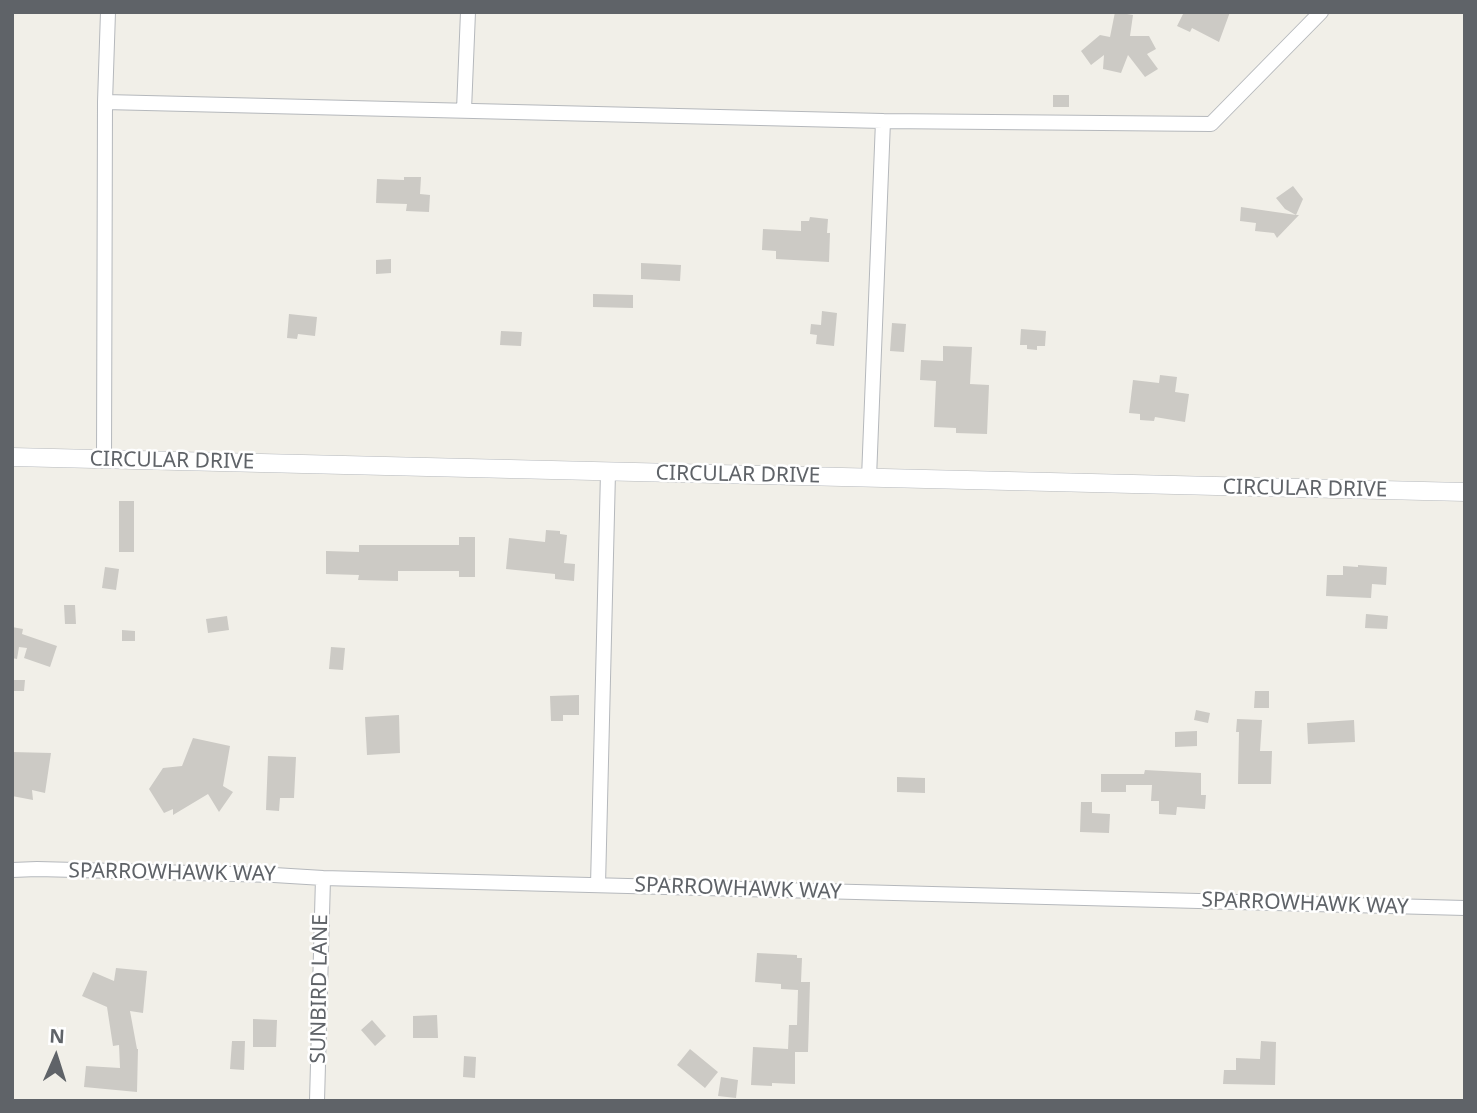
<!DOCTYPE html>
<html>
<head>
<meta charset="utf-8">
<style>
	body { margin:0 }
	#map { position:relative; width:1477px; height:1113px; overflow:hidden; background:#f1efe8; font-family:"Noto Sans",sans-serif }
	canvas { display:block }
	.frame { position:absolute; inset:0; border:14px solid #5f6368; pointer-events:none }
	.north { position:absolute; left:21px; top:1022px; width:70px; height:70px; -webkit-text-stroke:5px #fff; paint-order:stroke; rotate:3deg; font-size:19px; font-weight:700; line-height:28px; text-align:center; color:#5f6368 }
	.north::after { content:''; display:block; margin:auto; width:24px; height:32px; background:#5f6368; clip-path:polygon(50% 0,100% 100%,50% 72%,0 100%) }
</style>
</head>
<body>
<div id="map">
<canvas width="1477" height="1113"></canvas>
<div class="frame"></div>
<div class="north">N</div>
</div>
<script>
const g = document.querySelector('canvas').getContext('2d');
g.lineJoin = 'round';
function paint(path, color) { g.fillStyle = color; g.fill(path, 'evenodd'); }
function trace(path, color, width, dash) { g.strokeStyle = color; g.lineWidth = width; g.lineCap = dash ? 'butt' : 'round'; g.setLineDash(dash || []); g.stroke(path); }
function drawText(font, color, halo, rows, align = 'center') {
  g.font = font + ' "Noto Sans",sans-serif'; g.lineWidth = 5; g.setLineDash([]); g.textBaseline = 'middle'; g.strokeStyle = halo; g.fillStyle = color; for (const [text, x, y, turn = 0] of rows) {
    g.save(); g.translate(x, y); g.rotate((+turn || 0) * Math.PI / 180); g.textAlign = isNaN(turn) ? turn : align; if (halo) g.strokeText(text, 0, 0); g.fillText(text, 0, 0); g.restore();
  }
}
paint(new Path2D(`
	M1115 12 1133 15 1130 36H1149L1156 49 1147 54 1158 69 1145 77 1128 55 1121 73 1103 69 1104 55 1091 65 1081 51 1100 35 1110 37Z
	M1184 12H1230L1219 42 1192 28 1190 32 1177 26Z
	M1053 95H1069V107H1053Z
	M404 177H421L420 194 430 195 429 212 406 211 407 204 376 203 377 179 404 180Z
	M1293 186 1303 199 1296 215H1299L1277 238 1274 233 1255 231 1256 223 1240 221 1241 207 1296 215 1285 209 1276 198Z
	M810 217 828 219 827 233H830L829 262 776 259V251L762 250 763 229 801 231V221H809Z
	M391 259V273L376 274V260Z
	M641 263 681 265 680 281 641 279Z
	M593 294 633 295V308L593 307Z
	M822 311 837 313 834 346 816 344 817 335 810 334 811 324 821 325Z
	M289 314 317 317 315 336 298 334 297 339 287 338Z
	M892 323 906 324 904 352 890 351Z
	M1021 329 1046 331 1045 346H1037V350L1027 349V345H1020Z
	M501 331 522 332 521 346 500 345Z
	M943 346 972 347 970 384 989 385 987 434 956 433V428L934 427 936 381 920 380 921 360 943 361Z
	M1160 375 1177 377 1175 392 1189 394 1185 422 1155 417 1154 421 1140 420V414L1129 413 1133 380 1159 383Z
	M119 501H134V552H119Z
	M546 530 560 531V534L567 535 564 563 575 564 574 581 555 579V574L506 569 509 538 545 542Z
	M459 537H475V577H459V571H398V581L358 580 359 575 326 574V551L359 552V545H459Z
	M1358 565 1387 567 1386 585 1372 584 1371 598 1326 596 1327 575H1343V566L1358 567Z
	M105 567 119 569 116 590 102 588Z
	M64 605H75L76 624H65Z
	M1366 614 1388 616 1387 629 1365 628Z
	M227 616 229 630 208 633 206 619Z
	M12 627 23 629 22 634 57 646 50 667 24 658 27 648 19 647 17 659 12 658Z
	M122 630 135 631V641H122Z
	M331 647 345 648 343 670 329 669Z
	M12 680H25L24 691H12Z
	M1255 691H1269V708H1254Z
	M579 695V715H563V721H551L550 696Z
	M1196 710 1210 713 1208 723 1194 720Z
	M399 715 400 753 367 755 365 717Z
	M1237 719 1262 720 1260 751H1272L1271 784H1238L1239 732H1236Z
	M1354 720 1355 742 1308 744 1307 723Z
	M1197 731V746L1175 747V732Z
	M193 738 230 746 223 786 233 792 219 812 208 794 173 815V809L164 813 149 789 163 768 182 766Z
	M12 752 51 753 45 793 32 790 33 800 12 796Z
	M268 756 296 757 294 798H280L279 811 266 810Z
	M1145 770 1201 773V795H1206L1205 809 1177 807 1176 815 1159 814V801H1151L1152 785H1126V792H1101V774H1144Z
	M897 777 925 778V793L897 792Z
	M1081 802H1092V813L1110 814 1109 833 1080 832Z
	M757 953 797 955V958H802L801 982H810L808 1052H795V1084L772 1083V1086L751 1085 753 1047 788 1049 789 1025H797L798 990 781 989V984L755 982Z
	M116 968 147 971 143 1013 130 1011 137 1049H138L137 1092 84 1087 86 1066 120 1068 119 1045 113 1046 107 1007 82 996 93 972 114 981Z
	M437 1015 438 1038H413V1016Z
	M253 1019 277 1020 276 1047H253Z
	M372 1020 386 1036 375 1046 361 1030Z
	M232 1041H245L244 1070 230 1069Z
	M1261 1041 1276 1042 1275 1085 1223 1084 1224 1070H1236V1058L1260 1059Z
	M690 1049 718 1072 705 1088 677 1065Z
	M464 1056 476 1057 475 1078 463 1077Z
	M721 1077 738 1080 736 1098 718 1096Z`), '#cccac5');
const minor = new Path2D(`
	M105 102 883 121 1211 124 1321 12
	M464 110 468 12
	M104 459 105 102 108 12
	M869 478 883 121
	M12 870 37 869 274 875 323 878 1465 908
	M598 885 608 472
	M317 1101 323 878`);
const tertiary = new Path2D(`
	M12 457 1465 492`);
trace(minor, '#b5b8bc', 16);
trace(tertiary, '#b5b8bc', 19);
trace(minor, '#fff', 14);
trace(tertiary, '#fff', 18);
drawText('21px', '#5f6368', '#fff', [
	["CIRCULAR DRIVE",172,461,1],
	["CIRCULAR DRIVE",738,475,1],
	["CIRCULAR DRIVE",1305,489,1],
	["SPARROWHAWK WAY",172,873,1],
	["SPARROWHAWK WAY",738,889,2],
	["SPARROWHAWK WAY",1305,904,2],
	["SUNBIRD LANE",320,989,-89]
]);
</script>
</body>
</html>
